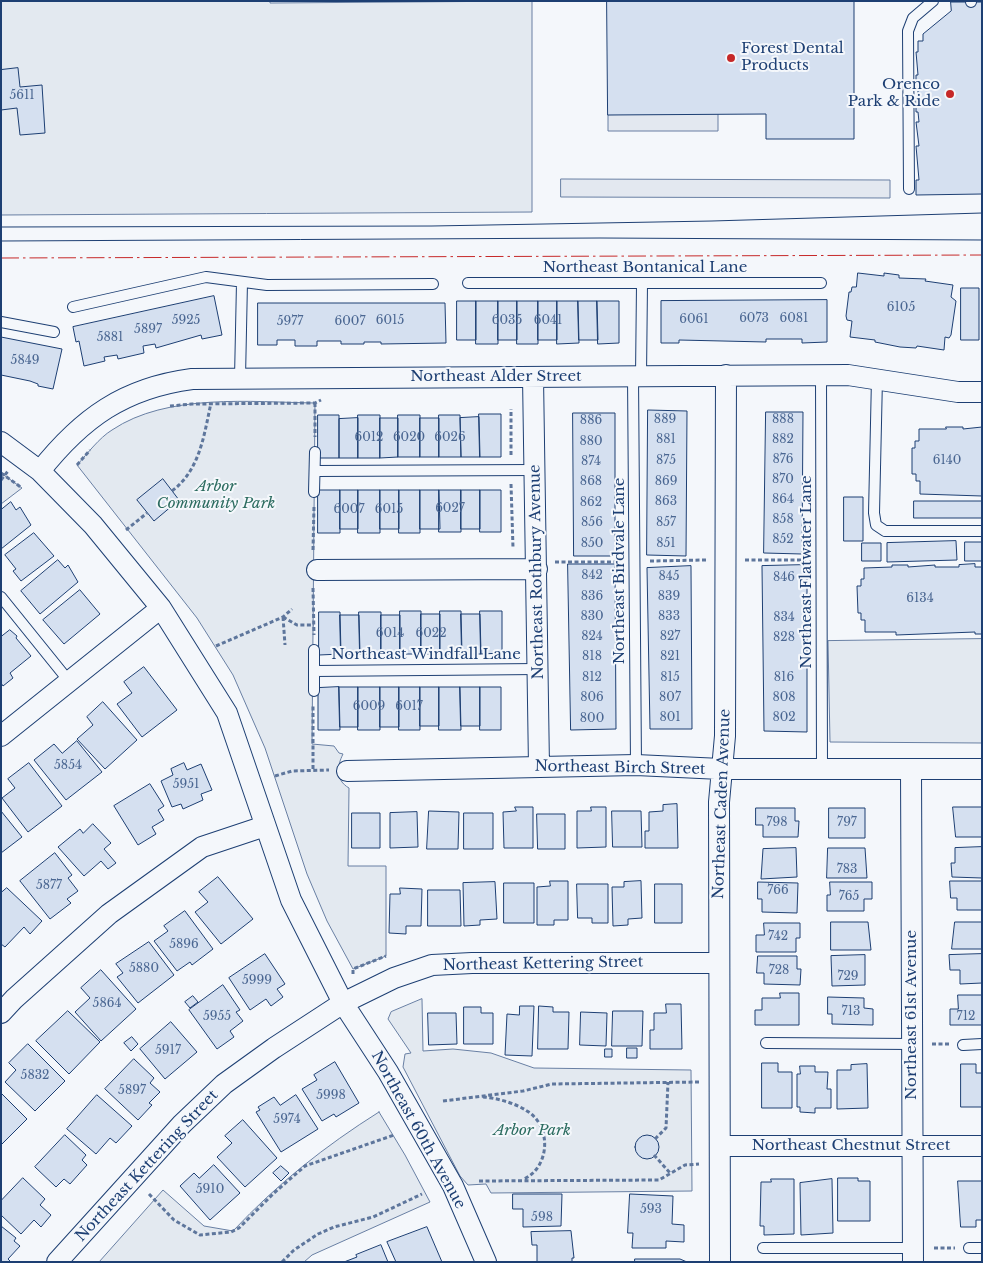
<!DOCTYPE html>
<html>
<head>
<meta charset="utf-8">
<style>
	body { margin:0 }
	#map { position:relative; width:983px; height:1263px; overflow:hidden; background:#f4f7fb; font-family:"Libre Baskerville",serif }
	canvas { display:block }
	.frame { position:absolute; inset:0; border:2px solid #1d3f73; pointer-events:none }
</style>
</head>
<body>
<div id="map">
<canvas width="983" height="1263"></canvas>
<div class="frame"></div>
</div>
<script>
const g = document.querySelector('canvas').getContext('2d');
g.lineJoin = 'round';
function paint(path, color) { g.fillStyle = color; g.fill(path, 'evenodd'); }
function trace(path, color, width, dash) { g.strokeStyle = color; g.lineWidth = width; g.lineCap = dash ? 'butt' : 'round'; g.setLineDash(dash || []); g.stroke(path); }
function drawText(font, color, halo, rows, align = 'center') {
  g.font = font + ' "Libre Baskerville",serif'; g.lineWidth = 4; g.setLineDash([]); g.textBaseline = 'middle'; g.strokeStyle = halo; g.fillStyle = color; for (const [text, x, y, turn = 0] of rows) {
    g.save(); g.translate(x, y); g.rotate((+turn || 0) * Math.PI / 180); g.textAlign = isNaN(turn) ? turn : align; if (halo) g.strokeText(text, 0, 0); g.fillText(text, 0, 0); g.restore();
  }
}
const green = new Path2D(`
	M1 1H270V3L532 1V212L1 215Z
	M315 403 312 744 334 746 339 753 343 754C337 766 335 780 349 788L348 866H386V956L353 969 327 921 307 874 265 748 233 675 197 618 77 465C88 453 99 438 112 430 167 393 251 402 315 403Z
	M1 473 22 488 1 504Z
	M982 639V743L830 742 828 641Z
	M422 999 423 1051 453 1049 491 1053 534 1068 691 1070 692 1191 491 1193 486 1184 468 1185 460 1176 403 1067 405 1054 411 1053 388 1019 391 1012Z
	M379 1112 405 1155 430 1202 312 1255 304 1262H99L163 1190 204 1226 233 1231C277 1184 325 1146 379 1112Z`);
paint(green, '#e3e9f0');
trace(green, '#687fa3', 1);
const parking = new Path2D(`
	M718 114V131H608V115Z
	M561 179 890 180V198L561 197Z`);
paint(parking, '#e3e8f0');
trace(parking, '#687fa3', 1);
const building = new Path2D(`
	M607 1H854V139H766V114L608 115Z
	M951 2H982V194L916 195V180H919L916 146H919L916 122H919L918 112H916V99H918V89H916V75H918L916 52H918V41H923V34L951 11Z
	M18 68 20 87 42 85 45 133 20 135 17 108 1 110V70Z
	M858 273 884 276V273L899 275V278L926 279 925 281 953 285 951 297 956 301 951 335 949 338 945 337 944 350 917 346 916 348 900 347 875 342V340L850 337 852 321 847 320 846 316 849 292H851L852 287H856Z
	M961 288H979V340H961Z
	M214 296 222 335 202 339 201 335 156 348 155 344 143 346 144 353 118 359 117 355 104 357 105 361 84 366 79 341 76 342 73 327Z
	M827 300V342L802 343V339H766V342L679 340V343H661V301Z
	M457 301H476V340H457Z
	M476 301H498V344H476Z
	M498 301H517V340H498Z
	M517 301H538V344H517Z
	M538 301H557V340H538Z
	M557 301H578L579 343 557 344Z
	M578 301H597L598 340H579Z
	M597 301H619V343L598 344Z
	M258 303H445L446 343 381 344V342H364V344H341V341H317V346H295V340H277V345H258Z
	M1 337 62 349 53 389 38 386V384L30 381 1 375Z
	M648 410 687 411 686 556 647 555Z
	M766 412H803L802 554 764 553Z
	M573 413H615V556H574Z
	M479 414H501V457H480Z
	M318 415H339V458H318Z
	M358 415H380V458H358Z
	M398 415H420V457H398Z
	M439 415H460L461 457H439Z
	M479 417 480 457H461L460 418Z
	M358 418V458H339V419Z
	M380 418H398V457L380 458Z
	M420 418H439V457H420Z
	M946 427H963V429L982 427V496L920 494V481H916V474H912V448H915V441H919V429H946Z
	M163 479 179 500 154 521 137 500Z
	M318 490H340V533H318Z
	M340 490H358V529H340Z
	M358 490H380V533H358Z
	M380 490H399V529H380Z
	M399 490H420V533H399Z
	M420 490H439L440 529H420Z
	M439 490H461V532H439Z
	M461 490H480V529H461Z
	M480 490H501V532H480Z
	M844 497H863V541H844Z
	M914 501H982V518H914Z
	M11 502 16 510 20 507 31 525 1 549V510Z
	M34 533 54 556 21 581 13 571 16 569 5 555Z
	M956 541 957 560 887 562V543Z
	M965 542H982V561H965Z
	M862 543H881V561H862Z
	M58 560 65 568 68 565 78 582 40 614 21 591Z
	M568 564H615L616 729 571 730Z
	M975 564V567H982V634H975V632L896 635V632H865V620H861V613H858L857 586H861V579H864V568L892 567V565H908V567L935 565V567H959V565Z
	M805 565V572H807V732L764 731 762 566Z
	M691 566 692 729H650L647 568Z
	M80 590 100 614 64 644 43 620Z
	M400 611H421V654H400Z
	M440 611H461L462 654H440Z
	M480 611H502V653L481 654Z
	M319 612H340L341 654 319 655Z
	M359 612H381V654H360Z
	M421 614H440V654H421Z
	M461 614H480L481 654H462Z
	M340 615H359L360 654H341Z
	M381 615H400V654H381Z
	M10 630 17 636 16 638 31 656 10 673 13 678 3 686 1 683V637Z
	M144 667 177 710 142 737 117 704 132 693 124 682Z
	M339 687 340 730H318V688Z
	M339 687H358V727H340Z
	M358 687H380V730H358Z
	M380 687H399V727H380Z
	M399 687H420V730H399Z
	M420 687H439V726H420Z
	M439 687H460L461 730H439Z
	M460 687H480V726H461Z
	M480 687H501V730H480Z
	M103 702 137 740 105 769 77 739 93 725 87 717Z
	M77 741 102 772 66 800 34 760 54 744 62 753Z
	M29 763 62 806 28 832 2 798 15 788 8 779Z
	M184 763 187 770 201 764 212 790 201 794 203 800 183 809 181 804 172 807 161 781 173 775 171 769Z
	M150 784 164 806 158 810 164 820 152 827 156 834 138 845 114 806Z
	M677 804 678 848H645V831H649V812L663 811V805Z
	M515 807H533V848H504L503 812 516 811Z
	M591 807H606V847L577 848V811H591Z
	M953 807H982V837H956Z
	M756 808H795V821H799L798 837H763V825H756Z
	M829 808H865V838H829Z
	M1 811 22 837 1 853Z
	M429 811 459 812 458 849H427Z
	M612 811H641L642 847H613Z
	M417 812 418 847 390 848V813Z
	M352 813H380V848H352Z
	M464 813H493V849H464Z
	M537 814H565V849H538Z
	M93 824 111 843 104 849 116 863 108 869 101 861 84 876 58 847 80 829 83 833Z
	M982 847V878L952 877 951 863H955V848Z
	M796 848 797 877 761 879 763 849Z
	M828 848H865L867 878H827Z
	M55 853 72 875 68 878 78 891 67 899 71 903 50 919 20 881Z
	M218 877 253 919 221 944 195 912 208 902 199 892Z
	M550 881H568V920H554V925H537V887L550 886Z
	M641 881 642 918 628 919V925L613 926 612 887H624V882Z
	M950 881H982V910H957V898H951Z
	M495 882 497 919 480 920V925L464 926 463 883Z
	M758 882 798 883 797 913 762 912V899H758Z
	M830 882H872V899H864V911H827V895H830Z
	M504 883H534V923H504Z
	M577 884H608V923H592V918H578Z
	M655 884H682V923H655Z
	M7 888 42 921 30 934 24 927 5 947 1 944V893Z
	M400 888 422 889 421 926H406V934L389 933 390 894H400Z
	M428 890H460L461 926H428Z
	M185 911 213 949 192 965 190 962 177 971 154 941 168 931 164 926Z
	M831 922H868L871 950H831Z
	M955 922H982V949H952Z
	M764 923H800V938H796V952H756V935H764Z
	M149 942 174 975 138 1003 117 977 123 973 116 964Z
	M265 954 285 984 277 989 283 997 271 1006 266 999 250 1010 229 978Z
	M982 954V983L960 984V970H950L949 955Z
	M865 955V985L832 986 831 956Z
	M758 956H797V969H801L800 985 764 984V973H757Z
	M101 970 136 1009 101 1041 75 1012 90 998 81 988Z
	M223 985 240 1010 236 1012 243 1021 230 1031 234 1037 217 1049 189 1010Z
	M780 993H799V1025H755V1010H762V998H780Z
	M958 995H982V1025H950V1009H958Z
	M193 996 198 1002 190 1008 185 1002Z
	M828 997 864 998V1008L873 1009V1025L832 1024V1014H828Z
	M666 1004H681L682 1049H650V1030H654V1013H666Z
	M520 1006H534L532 1056 505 1055 507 1014 519 1015Z
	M539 1006 553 1007V1012H569L568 1049H538Z
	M464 1007H481V1013H493V1044H464Z
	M68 1011 100 1042 69 1074 36 1041Z
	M613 1011H643L642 1046H612Z
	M581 1012 607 1013 606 1046 580 1045Z
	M428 1013H456L457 1044 429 1045Z
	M171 1022 197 1052 165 1079 140 1049Z
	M132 1037 138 1044 131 1051 124 1043Z
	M28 1044 65 1081 35 1111 5 1082 16 1070 9 1063Z
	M627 1048H637V1058H627Z
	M605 1049H612V1057H605Z
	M134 1059 154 1078 150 1083 160 1092 149 1103 152 1105 138 1120 105 1089Z
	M335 1062 359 1103 336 1117 334 1114 322 1121 302 1089 317 1080 314 1075Z
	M762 1063H778V1072H792V1108H762Z
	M867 1064 868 1108 837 1109V1070H851V1065Z
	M961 1064H976V1073H982V1107H961Z
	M800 1066H815V1072H828L827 1089H831V1108H815V1113L800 1112V1107H797V1074H800Z
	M1 1093 27 1119 1 1145Z
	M97 1095 132 1126 116 1143 110 1138 96 1154 67 1129Z
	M296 1095 318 1129 281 1152 256 1112 260 1110 258 1107 274 1097 280 1105Z
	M243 1120 277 1158 245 1187 217 1157 232 1143 225 1136Z
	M65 1135 86 1155 82 1160 87 1165 70 1184 64 1179 56 1187 35 1167Z
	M635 1147a12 12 0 1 1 24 0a12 12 0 1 1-24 0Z
	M214 1165 240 1193 210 1220 180 1186 194 1173 199 1178Z
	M281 1166 289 1173 281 1181 273 1173Z
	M23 1178 45 1199 40 1205 51 1215 41 1227 34 1220 21 1234 1 1215V1201Z
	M838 1178H858V1181H870V1221H838Z
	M771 1179H794V1234L764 1235V1226H760L761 1182H771Z
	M832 1179 833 1233 801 1235 800 1183Z
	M958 1181H982V1220H976V1227H961Z
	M513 1194H562L561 1226 523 1227V1209H513Z
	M630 1194 673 1196 672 1224 684 1225V1242L666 1241V1248H632L633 1233H628Z
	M1 1226 16 1238 14 1241 20 1246 8 1259 11 1262H1Z
	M427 1227 442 1262H396L387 1242Z
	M571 1231 574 1258H572V1262H537V1245H532L531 1232Z
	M381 1245 388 1262H344L357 1257 356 1255Z
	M635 1259H680L687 1262H635Z`);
paint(building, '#d5e0f0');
trace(building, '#1d3f73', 1);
const service = new Path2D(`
	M971 1V2
	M909 189 908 31 913 18 933 1
	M468 283H821
	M73 307 206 277 267 285 433 284
	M1 322 54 332
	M821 375 822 769
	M633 376 636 765
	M641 376 642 284
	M240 378 242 282
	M877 378 874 513 876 525 885 531H982
	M315 471 536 470
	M314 492 315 452
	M1 597 68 680
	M314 650V691
	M314 671 538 669
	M766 1043 912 1044
	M963 1045 982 1044
	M763 1248H913
	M969 1248H982`);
const minor = new Path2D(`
	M533 377 539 767
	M1 442 40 471 93 525 161 608 227 713 291 900 343 1003 388 1072 453 1186 486 1262
	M40 471C82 418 124 388 192 379L848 375 958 392H982
	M317 570 537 569
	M1 736 161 608
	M911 769 913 1262
	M347 771 636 765 721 769H982
	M1 1013 14 999 109 914 202 847 265 826
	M720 1146H982
	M57 1262 182 1124 224 1084 274 1048 343 1003 394 978 432 965 472 963H719
	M720 1262 719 802 725 736 726 375`);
trace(service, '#1d3f73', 12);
trace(minor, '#1d3f73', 22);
trace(new Path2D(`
	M315 403V437
	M170 406 192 404 315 403 321 400
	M511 455V409
	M77 465 90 450
	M1 473 22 488
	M1 480 8 471
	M511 484 513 548
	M172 491C200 470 204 435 211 403
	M126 530 147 513
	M313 550 314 506
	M745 560H806
	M650 561 706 560
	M555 562H618
	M313 588 314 635
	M283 617 297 625H314
	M283 617 285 645
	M216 646 283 617 292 609
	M313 769V705
	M275 776 292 771 329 770
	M353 974V969L386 956
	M932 1044H949
	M483 1097C497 1098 515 1103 527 1111 552 1126 550 1167 524 1179
	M443 1101 523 1091 552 1084 699 1082
	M655 1139 666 1128 668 1082
	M654 1155 670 1173
	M479 1181 659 1180 685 1165 699 1164
	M149 1194 174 1220 200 1235 231 1232 239 1228 274 1193 305 1166 394 1135
	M934 1248H955
	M282 1262 294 1250 318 1234 334 1227 373 1217 422 1194`), '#5e769c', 3, [4, 2.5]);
trace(service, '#f4f7fb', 10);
trace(minor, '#f4f7fb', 20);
trace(new Path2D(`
	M1 227 432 226 712 221 982 213
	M1 241 600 238 982 240`), '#1d3f73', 1);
trace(new Path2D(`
	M1 258 982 255`), '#c62828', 1, [18, 4, 2.5, 4]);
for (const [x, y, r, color] of [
	[731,58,5,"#c62828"],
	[950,94,5,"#c62828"]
]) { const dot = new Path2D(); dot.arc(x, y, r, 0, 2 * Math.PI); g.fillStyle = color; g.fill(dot); trace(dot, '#f4f7fb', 2); }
drawText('12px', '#4b6792', null, [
	["5611",22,96],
	["6105",901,308],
	["6073",754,319],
	["6081",794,319],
	["6061",694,320],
	["5925",186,321],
	["6015",390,321],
	["6035",507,321],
	["6041",548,321],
	["5977",290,322],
	["6007",350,322],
	["5897",148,330],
	["5881",110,338],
	["5849",25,361],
	["889",665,420],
	["888",783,420],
	["886",591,421],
	["6012",369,438],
	["6020",409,438],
	["6026",450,438],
	["881",666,440],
	["882",783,440],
	["880",591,442],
	["876",783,460],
	["875",666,461],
	["6140",947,461],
	["874",591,462],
	["870",783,480],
	["868",591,482],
	["869",666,482],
	["864",783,500],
	["863",666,502],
	["862",591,503],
	["6027",450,509],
	["6007",349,510],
	["6015",389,510],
	["858",783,520],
	["856",592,523],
	["857",666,523],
	["852",783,540],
	["850",592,544],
	["851",666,544],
	["842",592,576],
	["845",669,577],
	["846",784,578],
	["836",592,597],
	["839",669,597],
	["6134",920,599],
	["830",592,617],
	["833",669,617],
	["834",784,618],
	["6014",390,634],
	["6022",431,634],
	["824",592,637],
	["827",670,637],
	["828",784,638],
	["818",592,657],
	["821",670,657],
	["812",592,678],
	["815",670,678],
	["816",784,678],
	["806",592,698],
	["807",670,698],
	["808",784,698],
	["6009",369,707],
	["6017",409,707],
	["801",670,718],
	["802",784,718],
	["800",592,719],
	["5854",68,766],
	["5951",186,785],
	["798",777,823],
	["797",847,823],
	["783",847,870],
	["5877",49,886],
	["766",778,891],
	["765",849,897],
	["742",778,937],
	["5896",184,945],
	["5880",144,969],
	["728",779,971],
	["729",848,977],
	["5999",257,981],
	["5864",107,1004],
	["713",851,1012],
	["5955",217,1017],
	["712",966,1017],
	["5917",168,1051],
	["5832",35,1076],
	["5897",132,1091],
	["5998",331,1096],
	["5974",287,1120],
	["5910",210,1190],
	["593",651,1210],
	["598",542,1218]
]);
drawText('15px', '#1d3f73', '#f4f7fb', [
	["Forest Dental",741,49],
	["Products",741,66],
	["Orenco",940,85,"right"],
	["Park & Ride",940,102,"right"]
], 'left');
drawText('15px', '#1d3f73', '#f4f7fb', [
	["Northeast Bontanical Lane",645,268],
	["Northeast Alder Street",496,377],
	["Northeast Birdvale Lane",620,571,-90],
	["Northeast Rothbury Avenue",537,572,-91],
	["Northeast Flatwater Lane",807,572,-90],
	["Northeast Windfall Lane",426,655],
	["Northeast Birch Street",620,768,1],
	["Northeast Caden Avenue",722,804,-88],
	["Northeast Kettering Street",543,964,-1],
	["Northeast 61st Avenue",912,1015,-90],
	["Northeast 60th Avenue",418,1130,61],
	["Northeast Chestnut Street",851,1146],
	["Northeast Kettering Street",147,1166,-47]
]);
drawText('italic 15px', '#2c6c60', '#f4f7fb', [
	["Arbor",216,487],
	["Community Park",216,504],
	["Arbor Park",532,1131]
]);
</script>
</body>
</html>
